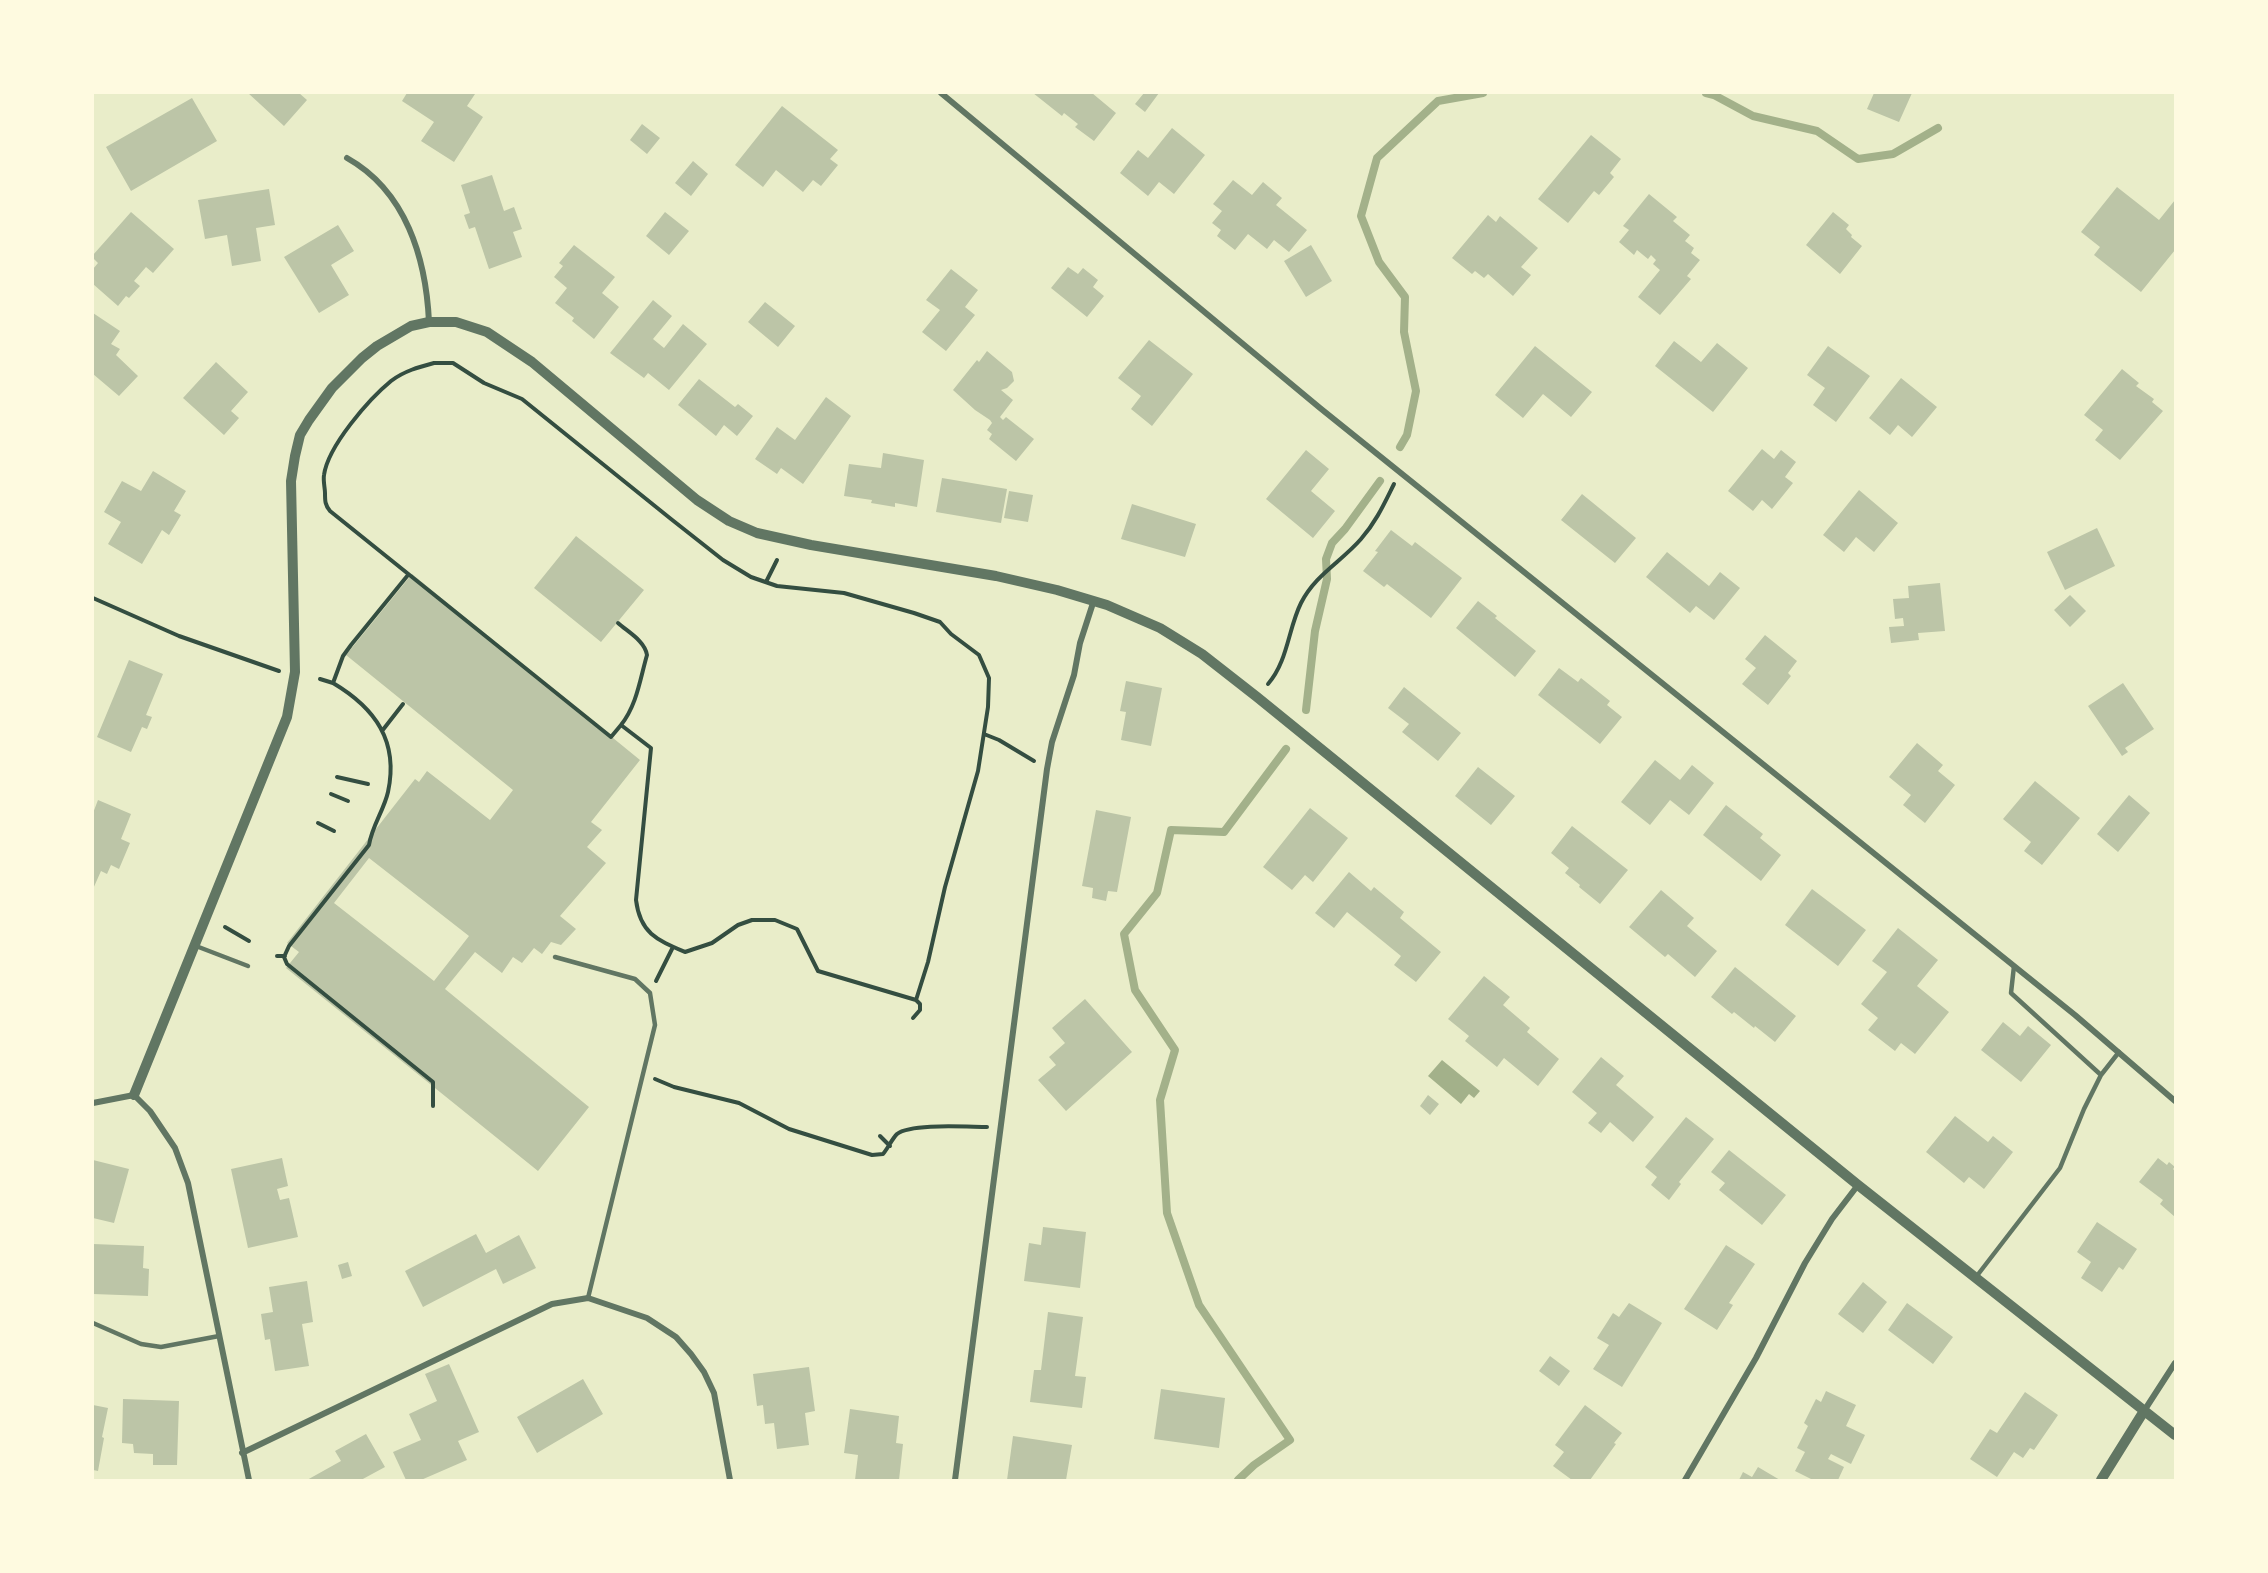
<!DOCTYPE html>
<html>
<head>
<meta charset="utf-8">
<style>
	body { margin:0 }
	#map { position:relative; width:2268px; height:1573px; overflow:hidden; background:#e9edc9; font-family:"Asap Condensed",sans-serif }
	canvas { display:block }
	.frame { position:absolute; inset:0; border:94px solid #fefae0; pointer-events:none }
</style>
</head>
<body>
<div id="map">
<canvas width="2268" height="1573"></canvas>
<div class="frame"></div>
</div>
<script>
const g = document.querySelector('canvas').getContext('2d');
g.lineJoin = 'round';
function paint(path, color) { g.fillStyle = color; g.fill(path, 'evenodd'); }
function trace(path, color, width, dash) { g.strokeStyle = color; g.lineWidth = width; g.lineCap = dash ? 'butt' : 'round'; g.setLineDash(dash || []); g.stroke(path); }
paint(new Path2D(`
	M1442 1060 1480 1091 1474 1098 1469 1094 1461 1104 1428 1076Z`), '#a3b18a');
trace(new Path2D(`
	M1706 93 1714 95 1753 116 1817 131 1858 159 1893 154 1938 128
	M1400 447 1407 435 1416 391 1404 332 1405 297 1379 262 1361 216 1377 158 1438 101 1483 93
	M1306 710 1315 631 1327 579 1326 559 1332 543 1345 529 1380 481
	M1238 1480 1254 1465 1290 1440 1199 1305 1167 1213 1160 1100 1175 1050 1135 990 1124 934 1157 893 1171 830 1224 832 1286 749`), '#a3b18a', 8);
paint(new Path2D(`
	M248 93H299L307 100 284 126Z
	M407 93 475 94 467 106 483 117 454 162 421 141 434 122 402 101Z
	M1033 93H1092L1116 113 1094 141 1075 127 1078 124 1064 113 1062 116Z
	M1144 93H1159L1145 112 1135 104Z
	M1874 93H1912L1899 122 1867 109Z
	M192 98 217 141 131 191 106 147Z
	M782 106 838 150 830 159 838 165 821 186 813 180 803 192 776 170 763 187 735 165Z
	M642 124 660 138 647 154 630 140Z
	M1172 128 1205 155 1174 194 1159 182 1148 196 1120 173 1138 150 1148 158Z
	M1591 135 1621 159 1610 173 1614 177 1599 195 1594 191 1568 223 1538 199Z
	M693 161 708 174 691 196 675 183Z
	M492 175 504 211 514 207 522 229 513 232 522 257 489 269 475 227 469 229 464 215 470 213 461 185Z
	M1233 180 1252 195 1263 182 1282 198 1276 205 1307 230 1289 252 1274 240 1267 249 1248 234 1235 250 1217 236 1221 230 1212 223 1222 211 1213 204Z
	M2117 187 2159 220 2175 200V250L2141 292 2094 255 2100 247 2081 232Z
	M269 189 275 225 256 228 261 261 232 266 227 235 205 239 198 200Z
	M1649 194 1677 217 1673 221 1690 235 1685 241 1694 248 1691 253 1700 260 1687 276 1691 279 1660 315 1638 297 1660 270 1653 264 1656 260 1651 255 1648 259 1637 250 1634 255 1619 242 1629 230 1623 226Z
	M131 212 174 249 153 273 146 267 134 281 140 286 129 298 126 296 118 306 93 284V269L98 263 93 258V255Z
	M665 212 689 231 669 255 646 236Z
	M1833 212 1849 225 1846 229 1852 235 1851 237 1862 246 1840 274 1806 245Z
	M1488 215 1496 222 1500 216 1538 248 1521 267 1531 275 1513 296 1488 274 1484 278 1475 271 1472 274 1452 258Z
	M338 225 354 251 331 265 349 295 319 313 284 257Z
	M574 245 615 277 602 293 619 307 594 339 572 321 574 318 555 303 567 288 554 277 563 266 559 263Z
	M1311 245 1332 281 1306 297 1284 261Z
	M1068 267 1078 274 1083 268 1098 280 1093 287 1104 296 1087 317 1051 288Z
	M951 269 978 290 965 307 975 315 946 351 922 332 940 310 926 300Z
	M653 300 672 316 653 339 664 348 683 324 707 344 669 390 648 373 644 378 610 353Z
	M765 302 795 326 778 347 748 322Z
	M93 313 120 331 111 344 120 349 116 355 138 376 119 396 93 374Z
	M1149 340 1193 374 1152 426 1131 409 1141 396 1118 378Z
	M1674 341 1701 362 1717 343 1748 368 1713 412 1655 366Z
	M1535 346 1592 392 1571 417 1543 394 1523 418 1495 395Z
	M1828 346 1870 376 1836 422 1813 405 1825 388 1807 375Z
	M987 351 1012 372 1014 381 1007 388 1001 390 1013 400 1000 417 1003 420 1006 417 1034 439 1016 461 989 439 992 434 987 430 992 423 990 420 975 410 953 390 977 360 979 362Z
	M216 362 248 392 231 411 239 418 224 435 183 398Z
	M2122 369 2139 383 2136 386 2154 399 2152 402 2163 411 2120 460 2095 440 2103 430 2084 415Z
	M1901 378 1937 407 1912 437 1898 425 1890 435 1869 418Z
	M699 379 735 407 738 404 753 416 737 436 724 425 716 436 678 405Z
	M826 397 851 416 803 484 781 468 777 474 755 459 777 427 795 440Z
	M1762 449 1774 459 1781 450 1796 462 1785 477 1793 483 1772 509 1762 500 1753 511 1728 491Z
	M1306 450 1329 469 1311 491 1335 511 1313 538 1266 499Z
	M883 453 924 460 917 507 895 503V507L871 503 872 500 844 496 849 464 881 468Z
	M153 471 186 491 174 511 181 515 169 535 162 530 142 564 108 544 121 522 104 512 122 481 141 491Z
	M942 478 1007 489 1001 523 936 512Z
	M1859 490 1898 523 1874 552 1856 537 1844 552 1823 535Z
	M1009 491 1033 495 1028 522 1004 518Z
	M1582 494 1636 538 1615 563 1561 520Z
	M1132 504 1196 524 1185 557 1121 539Z
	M2097 528 2115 566 2065 590 2047 552Z
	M1391 530 1412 546 1415 542 1462 578 1431 618 1387 584 1384 587 1363 571 1378 552 1375 551Z
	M576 536 644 590 601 642 534 588Z
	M1667 552 1709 586 1720 572 1740 588 1714 620 1696 606 1690 613 1646 577Z
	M412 574 640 760 591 822 602 830 587 847 606 863 560 916 576 929 561 945 551 942 542 954 534 948 522 963 513 957 502 973 475 952 445 989 589 1107 538 1171 286 968 299 952 287 943 415 779 419 782 427 771 490 820 513 790 346 655ZM369 858 469 936 434 981 334 903Z
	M1940 583 1945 631 1918 633 1919 640 1891 643 1889 627 1904 626 1903 618 1895 619 1893 599 1909 598 1908 586Z
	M2070 595 2086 611 2070 627 2054 610Z
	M1478 601 1497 616 1495 618 1536 651 1515 677 1456 628Z
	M1765 635 1797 661 1788 673 1791 676 1768 705 1742 684 1756 668 1745 659Z
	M129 660 163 674 146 715 152 717 147 729 142 727 131 752 97 737Z
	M1559 668 1578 682 1581 678 1610 701 1607 705 1622 717 1600 744 1538 695Z
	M1126 681 1162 688 1151 746 1121 740 1126 712 1120 711Z
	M2123 683 2154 729 2125 748 2128 752 2122 756 2088 706Z
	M1404 687 1461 733 1438 761 1402 732 1409 724 1388 708Z
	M1917 743 1943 765 1938 771 1955 785 1925 823 1903 805 1911 795 1889 777Z
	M1655 760 1680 780 1692 765 1714 783 1689 815 1670 800 1650 825 1621 802Z
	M1478 767 1515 796 1491 825 1455 796Z
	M2035 781 2080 818 2042 865 2024 851 2031 842 2003 819Z
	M2129 795 2150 813 2118 852 2097 834Z
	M98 800 131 814 121 839 130 843 119 869 111 865 107 874 101 871 93 889V813Z
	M1726 805 1763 834 1760 838 1781 855 1761 881 1703 835Z
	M1310 808 1348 838 1313 882 1305 875 1292 890 1263 867Z
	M1096 810 1131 817 1117 892 1108 891 1106 901 1092 898 1093 888 1082 886Z
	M1572 826 1628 870 1600 904 1579 887 1580 885 1565 873 1569 868 1551 853Z
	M1349 872 1371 891 1374 887 1404 912 1400 918 1441 952 1416 982 1394 965 1401 956 1347 912 1334 928 1315 913Z
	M1812 889 1866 930 1838 966 1785 925Z
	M1661 890 1694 918 1687 926 1717 951 1695 977 1668 954 1665 957 1629 927Z
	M1898 928 1938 960 1917 986 1949 1012 1915 1054 1901 1043 1895 1051 1868 1030 1878 1018 1861 1004 1887 972 1872 961Z
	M1735 967 1796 1016 1775 1042 1755 1026 1754 1028 1734 1012 1732 1014 1711 997Z
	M1484 976 1510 997 1503 1005 1530 1028 1527 1032 1559 1059 1538 1086 1504 1058 1497 1067 1465 1041 1469 1036 1448 1019Z
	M1085 999 1132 1052 1066 1111 1038 1080 1056 1065 1049 1057 1065 1043 1052 1028Z
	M2003 1022 2020 1036 2028 1026 2051 1045 2021 1082 1981 1050Z
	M1601 1057 1624 1076 1616 1085 1654 1117 1633 1142 1610 1122 1601 1133 1588 1123 1597 1113 1572 1092Z
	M1428 1095 1439 1104 1430 1115 1420 1106Z
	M1955 1116 1988 1142 1993 1136 2013 1152 1984 1189 1969 1177 1964 1183 1926 1152Z
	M1686 1117 1714 1139 1679 1182 1681 1184 1669 1200 1651 1185 1657 1177 1645 1167Z
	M1729 1150 1786 1195 1762 1225 1719 1190 1725 1183 1711 1172Z
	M282 1158 288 1186 277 1189 280 1200 289 1198 298 1237 248 1248 231 1169Z
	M2158 1158 2167 1165 2169 1162 2175 1167 2173 1169 2175 1171V1217L2160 1204 2163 1200 2139 1182Z
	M93 1160 129 1169 114 1223 93 1218Z
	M2097 1222 2137 1249 2123 1270 2119 1267 2102 1292 2081 1278 2091 1262 2077 1252Z
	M1043 1227 1086 1232 1080 1288 1024 1281 1029 1243 1041 1245Z
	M476 1234 486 1253 519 1235 536 1268 503 1284 496 1269 423 1307 405 1271Z
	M93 1244 144 1246 143 1268 149 1269 148 1296 93 1294Z
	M1726 1245 1755 1264 1729 1303 1733 1305 1717 1330 1684 1309Z
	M348 1262 352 1276 342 1279 338 1265Z
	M307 1281 313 1322 302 1324 309 1366 275 1371 270 1339 265 1340 261 1314 273 1312 269 1287Z
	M1863 1282 1887 1302 1863 1333 1838 1314Z
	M1629 1303 1662 1323 1622 1387 1593 1369 1609 1345 1597 1338 1613 1313 1619 1317Z
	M1907 1303 1953 1337 1933 1364 1888 1330Z
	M1048 1312 1083 1317 1075 1376 1086 1377 1082 1408 1030 1402 1034 1370H1041Z
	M1550 1356 1570 1371 1559 1386 1539 1371Z
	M449 1364 479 1432 458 1441 467 1460 421 1480H406L393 1452 421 1440 409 1414 437 1401 425 1374Z
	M809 1367 815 1411 805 1413 809 1445 777 1449 774 1423 765 1424 763 1405 757 1406 753 1374Z
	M583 1379 603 1414 537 1453 517 1417Z
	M1161 1389 1225 1398 1219 1448 1154 1439Z
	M1826 1391 1856 1405 1846 1426 1865 1435 1851 1464 1831 1454 1828 1459 1844 1467 1838 1480H1813L1795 1471 1805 1452 1797 1448 1808 1426 1804 1423 1816 1399 1821 1402Z
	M2025 1392 2058 1415 2034 1450 2030 1448 2023 1458 2014 1452 1997 1477 1970 1459 1990 1429 1997 1433Z
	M123 1399 179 1401 177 1465H153V1454L134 1453 133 1444 122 1443Z
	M93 1405 108 1408 102 1437 104 1438 98 1471 93 1470Z
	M1585 1405 1622 1433 1614 1443 1616 1444 1590 1480H1572L1553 1466 1564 1452 1555 1445Z
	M850 1409 899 1416 896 1443 903 1444 899 1480H855L858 1455 844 1453Z
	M366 1434 385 1467 361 1480H307L341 1461 335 1451Z
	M1013 1436 1072 1445 1066 1480H1007Z
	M1758 1467 1780 1480H1739L1743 1472 1752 1477Z`), '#bcc5a7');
trace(new Path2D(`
	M434 363H453L484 383 522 399 671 519 723 560 751 577 777 586 844 593 914 613 940 622 951 634 979 655 989 678 988 707 978 771 945 887 928 962 916 1000 818 971 797 929 775 920H752L738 925 712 943 685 952C657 940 640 933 636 900L651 748 621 725 611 737 330 511C325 505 325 501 325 493 325 488 323 481 324 475 328 446 369 399 391 381 404 371 419 367 434 363Z
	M766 582 777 560
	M93 598 179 636 279 671
	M618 623C628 632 645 641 647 655 640 679 637 705 621 725
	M320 679 333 683 343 656 351 645 408 575
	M333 683C375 708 399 741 388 792 384 810 372 826 369 845L289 946 284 957 287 964 433 1082V1106
	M1268 684C1288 661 1288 629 1301 603 1315 575 1341 562 1361 539 1376 522 1384 504 1394 484
	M382 731 403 704
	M984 734 999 740 1034 761
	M337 777 368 784
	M331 794 348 801
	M318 823 334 831
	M225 927 249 941
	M277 956H285
	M656 981 673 947
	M913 1018 920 1010V1004L916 1000
	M655 1079 674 1087 739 1103 789 1129 872 1155 883 1154C888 1148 892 1139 897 1134 911 1123 968 1127 987 1127
	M880 1136 890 1146`), '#344e41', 4);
trace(new Path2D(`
	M196 946 248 966
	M555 957 635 979 650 993 655 1025 588 1298
	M2014 966 2011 993 2101 1075
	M1976 1277 2060 1168 2084 1109 2101 1075 2119 1052
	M93 1323 141 1344 161 1347 219 1336`), '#617663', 4.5);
trace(new Path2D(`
	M941 93 1320 408 2075 1015 2175 1101
	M347 158C406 191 426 258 429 322
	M93 1103 134 1095 150 1111 175 1148 188 1183 249 1480
	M2144 1411 2175 1363
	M242 1453 552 1304 588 1298 647 1318 676 1337 691 1354 704 1372 714 1393 730 1480
	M955 1480 1047 769 1052 742 1074 675 1080 643 1094 600
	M1685 1480 1756 1358 1805 1263 1832 1219 1858 1185`), '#617663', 6);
trace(new Path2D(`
	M134 1095 287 717 295 672 291 481 295 456 300 435 309 420 332 388 362 358 377 346 411 326 429 322H456L487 332 532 362 697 500 729 521 757 533 811 545 996 576 1057 590 1107 605 1160 628 1202 654 1257 697 1858 1185 2175 1435
	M2101 1480 2144 1411`), '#617663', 10);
</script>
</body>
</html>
